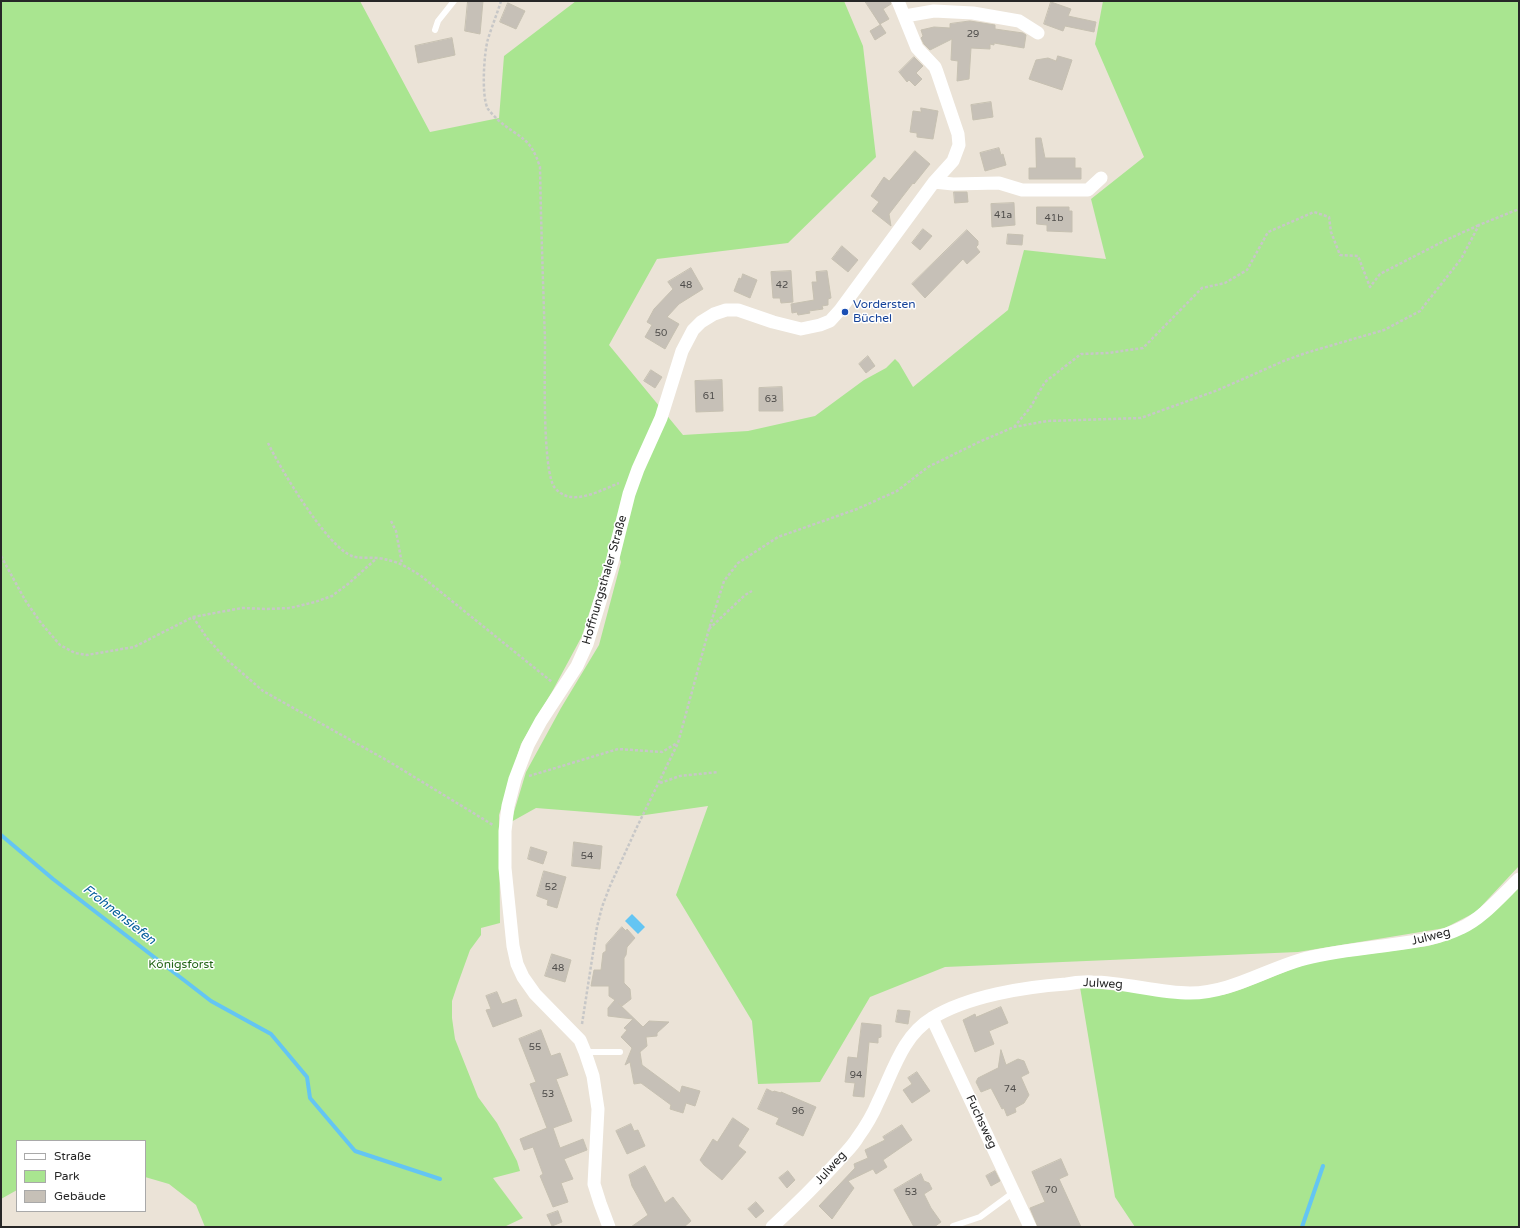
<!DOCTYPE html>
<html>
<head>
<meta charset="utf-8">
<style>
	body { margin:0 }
	#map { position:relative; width:1520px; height:1228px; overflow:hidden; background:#ebe3d7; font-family:"Varela Round",sans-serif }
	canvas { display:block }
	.frame { position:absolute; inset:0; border:2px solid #272727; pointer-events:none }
	.legend { position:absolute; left:16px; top:1140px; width:130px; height:72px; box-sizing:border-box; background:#fff; border:1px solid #a9a9a9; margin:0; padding:5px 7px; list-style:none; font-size:12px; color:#272727 }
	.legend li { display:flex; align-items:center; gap:8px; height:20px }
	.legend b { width:20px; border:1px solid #a9a9a9 }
</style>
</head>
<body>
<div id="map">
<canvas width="1520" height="1228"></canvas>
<div class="frame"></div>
<ul class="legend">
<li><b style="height:5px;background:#fff"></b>Straße</li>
<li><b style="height:11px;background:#a9e590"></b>Park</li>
<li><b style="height:11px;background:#c6c0b7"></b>Gebäude</li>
</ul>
</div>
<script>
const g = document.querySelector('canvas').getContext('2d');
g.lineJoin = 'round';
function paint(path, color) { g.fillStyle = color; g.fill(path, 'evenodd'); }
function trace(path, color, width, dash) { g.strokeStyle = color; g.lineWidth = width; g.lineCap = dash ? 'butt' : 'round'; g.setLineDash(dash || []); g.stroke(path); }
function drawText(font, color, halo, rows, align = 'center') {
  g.font = font + ' "Varela Round",sans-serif'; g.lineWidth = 3; g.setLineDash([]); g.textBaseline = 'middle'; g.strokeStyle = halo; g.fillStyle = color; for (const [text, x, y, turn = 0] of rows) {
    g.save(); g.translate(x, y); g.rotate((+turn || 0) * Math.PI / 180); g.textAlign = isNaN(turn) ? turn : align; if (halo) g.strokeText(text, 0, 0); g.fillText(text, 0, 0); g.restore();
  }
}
paint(new Path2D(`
	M1 1H360L430 132 499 118 504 56 576 1H844L863 46 876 157 788 243 657 259 609 345 683 435 748 431 815 416 864 380 886 368 895 359 899 363 913 387 1008 310 1024 250 1106 259 1091 199 1144 157 1095 44 1103 1H1519V866L1476 912 1445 928 1298 952 945 967 870 997 820 1082 758 1084 752 1021 676 895 708 806 638 816 536 808 511 822 526 772 561 708 599 645 621 562 613 538 582 636 553 690 521 744 499 815 500 923 481 928V935L470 950 457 986 452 1001V1018L455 1039 478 1097 497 1123 517 1161 520 1171 493 1178 523 1218 504 1227H205L196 1205 169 1184 145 1177V1141H17V1190L1 1199Z
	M1519 886V1227H1135L1115 1197 1080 987 1120 991 1223 995 1242 989 1297 967 1322 960 1428 946 1442 942Z`), '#a9e590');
paint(new Path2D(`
	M632 914 645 927 638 934 625 921Z`), '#64c5f3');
trace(new Path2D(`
	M1 835 53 879 211 1001 271 1034 307 1077 310 1098 355 1151 440 1179
	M1302 1227 1323 1166`), '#64c5f3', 4);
const building = new Path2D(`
	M468 1H483L480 34 465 31Z
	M865 1H890L891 4 883 9 889 19 880 24 886 33 875 40 870 31 880 25Z
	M1051 2 1071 9 1068 16 1096 22 1094 32 1065 26 1063 31 1044 24Z
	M508 3 525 11 516 29 500 22Z
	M970 21 995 25V29L1023 33 1026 35 1024 48 994 43V45L990 44V49L971 48 969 79 957 81 958 61 951 60 952 39 930 50 924 44 921 38 923 36 921 30 934 27 950 28V24Z
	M452 38 455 55 418 63 415 46Z
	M1058 56 1072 60 1062 90 1029 79 1036 60 1048 58 1056 61Z
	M914 57 923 66 916 73 922 79 915 86 909 80 907 82 899 72Z
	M991 102 993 117 973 120 971 105Z
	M921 108 938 111 933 139 917 137V133L910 132 913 111 921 112Z
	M1036 138H1041L1045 158H1075V168H1081V179H1029V168H1036Z
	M999 148 1001 155 1003 154 1006 165 985 171 980 153Z
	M915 151 930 164 914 184 913 183 889 214 891 226 872 211 879 202 871 196 884 177 889 181Z
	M954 192H967L968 202 955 203Z
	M1014 203 1015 225 992 227 991 204Z
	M1037 207H1069V211H1072V232L1047 231V225L1037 224Z
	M923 229 932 236 920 250 912 243Z
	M967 230 978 241V245L976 247 980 252 967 264 963 259 925 298 912 284Z
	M1008 234 1023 235 1022 245 1007 244Z
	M842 246 858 260 848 272 832 259Z
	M691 268 703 289 679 304 667 317 679 324 665 349 645 337 652 325 647 322 654 309 673 289 668 282Z
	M791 271 793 302 781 303 780 298H773L771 272Z
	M827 271 831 298 828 299V305L822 306 823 309 809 311 810 313 798 315 797 312 792 313 791 304 814 300 812 282H817L816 272Z
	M743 274 757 280 750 298 734 291 739 278 741 279Z
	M868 356 875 366 866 373 859 364Z
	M651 370 662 377 655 388 644 381Z
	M722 380 723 411 696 412 695 381Z
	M782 387 783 411H759V388Z
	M574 842 602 846 600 869 572 866Z
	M531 847 547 852 543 864 528 859Z
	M544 871 566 877 557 908 547 905 548 900 537 896Z
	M622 927 626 931 627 929 635 938 627 947 626 955 624 958V983L630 989 631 999 622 1006 618 1003 643 1027 649 1021 669 1022 657 1033V1036L646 1037 647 1046 640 1052 642 1065 680 1093 682 1086 700 1091 695 1106 686 1103 683 1113 670 1109 671 1105 641 1083 634 1084 630 1062 625 1065 632 1048 621 1037 627 1030 624 1028 633 1019 608 1016V1008L615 1000 609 996V986H591L594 970H601L603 953 606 951V945Z
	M552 954 571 960 565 982 545 976Z
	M497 992 502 1004 516 999 522 1016 493 1027 486 1010 491 1009 486 996Z
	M1001 1007 1008 1023 989 1031 994 1044 975 1052 963 1020 975 1014 976 1017Z
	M898 1010 910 1011 908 1024 896 1022Z
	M862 1023 881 1025V1037L878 1038V1043L869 1042 864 1097 853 1096 855 1083 845 1082 848 1057 857 1058Z
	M541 1030 551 1056 560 1053 568 1075 556 1079 572 1121 553 1128 560 1148 583 1139 587 1150 564 1159 573 1179 561 1183 568 1202 553 1207 540 1176 543 1174 533 1147 524 1150 520 1139 547 1128 530 1084 536 1082 519 1039Z
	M1001 1050 1006 1065 1018 1059 1024 1061 1029 1073 1021 1077 1029 1095 1024 1103 1015 1108 1016 1112 1007 1116 1004 1108 1002 1109 991 1088 981 1092 976 1082 978 1078 998 1068Z
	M917 1072 930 1091 912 1103 903 1090 912 1084 908 1078Z
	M767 1089 773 1092 774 1091 781 1093V1092L816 1107 803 1136 776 1124 779 1118 758 1109Z
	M733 1118 749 1129 738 1146 746 1152 722 1180 704 1165 700 1160 713 1139 717 1142Z
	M631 1124 634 1131 638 1130 645 1146 627 1154 616 1131Z
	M902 1125 912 1140 883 1160 887 1167 876 1174 873 1169 848 1181 854 1188 832 1219 819 1206 855 1168 854 1164 868 1158 865 1150 885 1140 883 1137Z
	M1061 1159 1068 1175 1059 1179 1081 1227H1038L1030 1208 1045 1202 1032 1172Z
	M645 1166 665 1203 673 1197 691 1221 684 1227H631L648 1215 632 1186 629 1175Z
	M788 1171 795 1180 787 1188 779 1178Z
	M995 1171 1000 1181 991 1186 986 1176Z
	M921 1174 924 1181 929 1183 932 1189 924 1194 931 1208 941 1222 934 1227H914L894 1190Z
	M756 1202 764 1211 756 1218 748 1209Z
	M558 1211 562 1222 552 1226 547 1215Z`);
paint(building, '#c6c0b7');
trace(building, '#c6c0b1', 1);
trace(new Path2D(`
	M501 1C497 14 492 26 488 39 484 52 481 97 488 109 491 113 495 117 498 120 520 139 530 136 540 167 541 225 543 282 545 340 545 366 542 473 555 488 571 508 601 490 619 483
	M1014 427 1030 408 1045 382 1081 354 1108 353 1143 348 1202 288 1225 283 1247 270 1268 232 1314 212 1329 217 1331 232 1340 255 1358 256 1370 287 1380 274 1444 241 1479 225
	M268 443C280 468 327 547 352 556 359 559 369 557 377 558 395 560 406 566 421 576L552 682
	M391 521 396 531 402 564
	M1 556 25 600 41 623 60 645 75 653 87 655 134 647 193 617 242 608 267 609 290 608 315 602 332 596 348 584 377 558
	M193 617 207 638 226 659 263 691 388 761 493 825
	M709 629 745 595 752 591
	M529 776 618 749 662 752 677 743
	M660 783 680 776 718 772
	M582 1024 597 927 602 907 610 886 636 829 678 743 709 629 724 581 738 563 778 537 857 509 897 491 928 467 979 442 1014 427 1047 421 1141 418 1218 390 1286 360 1309 352 1384 330 1420 311 1461 259 1479 225 1519 209`), '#c7c7c7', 2.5, [3, 2]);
trace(new Path2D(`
	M435 30 438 21 454 1
	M586 1052H620
	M953 1226 980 1217 1014 1192`), '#fff', 6);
trace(new Path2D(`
	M905 16 934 11 973 13 1019 21 1038 33
	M934 182 953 184 999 183 1022 190H1088L1101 178
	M932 1018 1030 1227
	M609 1227 600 1203 594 1184 598 1109 593 1076 585 1052 580 1040 535 994 523 977 517 964 513 946 505 868V831L508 806 515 779 528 745 541 721 577 666 587 644 612 562 629 494 638 469 661 418 682 351 693 330 701 322 714 314 726 310H738L773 322 801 329 820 325 830 321 840 310 934 182 953 161 959 145 958 134 937 72 935 67 917 48 898 1
	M772 1227C795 1206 817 1184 838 1161 845 1153 853 1146 858 1137 866 1126 873 1114 878 1102 893 1072 902 1036 932 1018 968 996 1024 987 1066 984 1074 983 1083 981 1092 982 1125 982 1157 993 1190 993 1229 993 1263 971 1300 960 1331 951 1365 949 1397 944 1419 941 1441 938 1461 928 1482 919 1502 895 1519 879`), '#fff', 13);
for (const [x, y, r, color] of [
	[845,312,4,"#1a4fb4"]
]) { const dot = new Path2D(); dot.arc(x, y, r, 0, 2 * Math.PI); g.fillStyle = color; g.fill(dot); trace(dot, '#fff', 1.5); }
drawText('10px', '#4f4d4b', null, [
	["29",973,34],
	["41a",1003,215],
	["41b",1054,218],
	["48",686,285],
	["42",782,285],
	["50",661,333],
	["61",709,396],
	["63",771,399],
	["54",587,856],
	["52",551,887],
	["48",558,968],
	["55",535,1047],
	["94",856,1075],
	["74",1010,1089],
	["53",548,1094],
	["96",798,1111],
	["70",1051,1190],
	["53",911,1192]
]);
drawText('12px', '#164399', '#fff', [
	["Vordersten",853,305],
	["Büchel",853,319]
], 'left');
drawText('12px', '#272727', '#fff', [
	["Hoffnungsthaler Straße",605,580,-74],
	["Julweg",1431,937,-14],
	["Julweg",1103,984,3],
	["Fuchsweg",981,1122,65],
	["Julweg",831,1168,-48]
]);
drawText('12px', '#226516', '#fff', [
	["Königsforst",181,965]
]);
drawText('italic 13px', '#07609b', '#fff', [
	["Frohnensiefen",119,915,38]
]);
</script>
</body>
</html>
